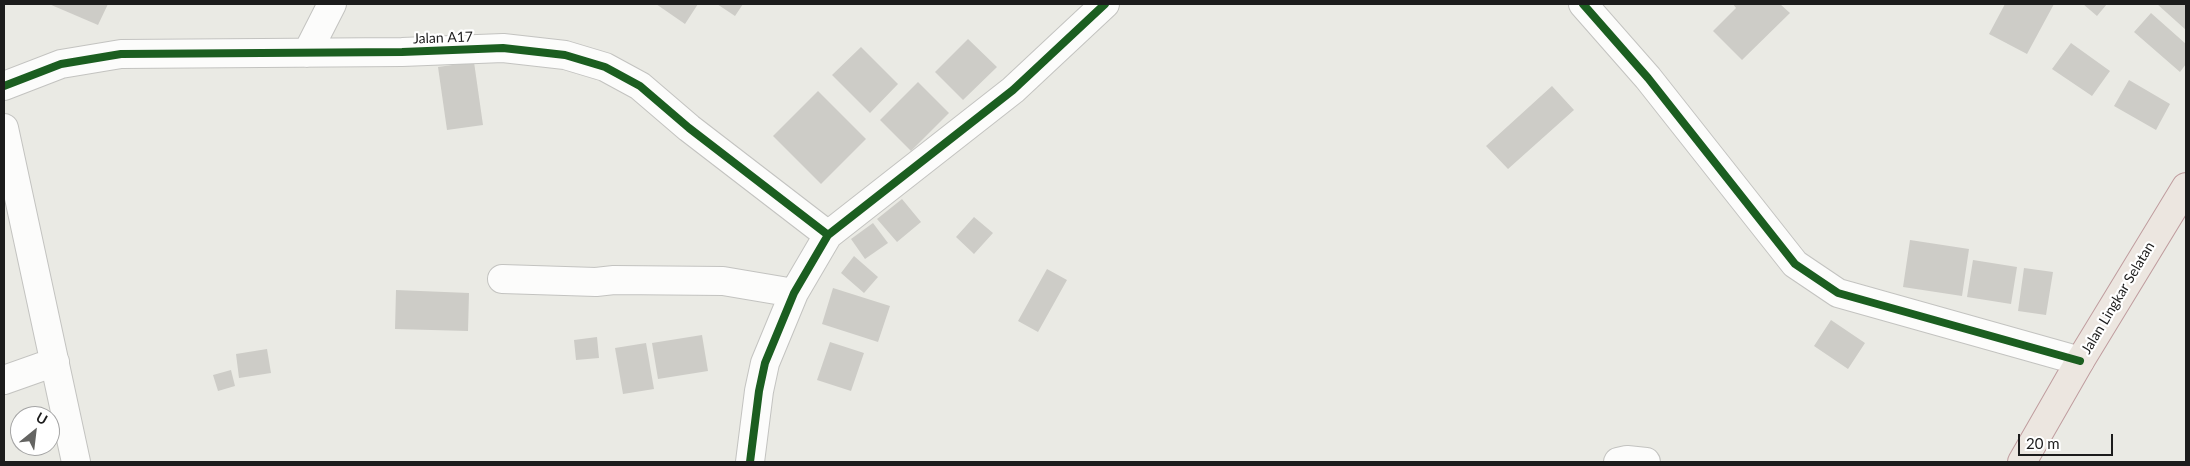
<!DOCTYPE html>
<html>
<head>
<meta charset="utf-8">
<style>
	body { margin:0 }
	#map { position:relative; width:2190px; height:466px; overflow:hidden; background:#eaeae4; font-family:Lato,sans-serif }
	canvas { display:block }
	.frame { position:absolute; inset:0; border:5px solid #1c1c1c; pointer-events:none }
	.north { position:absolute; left:10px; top:406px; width:50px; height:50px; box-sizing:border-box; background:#fff; border:1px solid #a4a4a4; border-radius:50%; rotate:29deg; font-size:14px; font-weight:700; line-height:20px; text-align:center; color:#1c1c1c }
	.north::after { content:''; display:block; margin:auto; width:18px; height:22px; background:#646462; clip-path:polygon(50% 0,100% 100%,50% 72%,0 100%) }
	.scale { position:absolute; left:2018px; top:434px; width:95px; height:22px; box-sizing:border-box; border:2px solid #1c1c1c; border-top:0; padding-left:6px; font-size:15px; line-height:18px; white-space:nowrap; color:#1c1c1c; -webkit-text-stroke:4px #fff; paint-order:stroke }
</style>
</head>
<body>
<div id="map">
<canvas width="2190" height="466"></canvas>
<div class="frame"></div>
<div class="north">U</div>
<div class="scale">20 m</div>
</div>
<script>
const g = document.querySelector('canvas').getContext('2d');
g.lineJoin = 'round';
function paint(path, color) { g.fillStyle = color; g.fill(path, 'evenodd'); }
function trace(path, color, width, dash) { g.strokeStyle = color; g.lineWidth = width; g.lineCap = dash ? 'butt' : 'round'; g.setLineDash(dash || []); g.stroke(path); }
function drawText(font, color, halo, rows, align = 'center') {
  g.font = font + ' Lato,sans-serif'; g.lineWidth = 4.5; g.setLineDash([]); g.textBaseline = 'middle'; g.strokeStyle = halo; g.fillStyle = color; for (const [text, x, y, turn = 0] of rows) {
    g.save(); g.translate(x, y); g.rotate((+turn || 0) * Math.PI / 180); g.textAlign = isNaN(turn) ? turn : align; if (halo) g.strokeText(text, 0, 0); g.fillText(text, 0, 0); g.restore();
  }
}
paint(new Path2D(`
	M49 4H108L98 25Z
	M656 4H698L685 24Z
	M717 4H743L735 16Z
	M1733 4H1780L1790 13 1742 60 1713 31 1736 8Z
	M2005 4H2054L2027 54 1989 34Z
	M2083 4H2107L2097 16Z
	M2157 4H2186V30Z
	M2151 13 2186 44V64L2180 72 2134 32Z
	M968 39 997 67 963 100 935 72Z
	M2071 43 2110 71 2092 96 2052 69Z
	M861 47 898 84 870 113 832 75Z
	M474 62 483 125 447 130 438 67Z
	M2129 80 2170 104 2156 130 2114 106Z
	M918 82 949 113 911 151 880 120Z
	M1552 86 1574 110 1508 169 1486 146Z
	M818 91 866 139 821 184 773 136Z
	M902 199 921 222 897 242 877 219Z
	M974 217 993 233 974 254 956 237Z
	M873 223 888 243 865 259 851 239Z
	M1910 240 1969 249 1962 296 1903 287Z
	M854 256 878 277 864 293 841 273Z
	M1973 260 2017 267 2011 304 1967 297Z
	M2024 268 2053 272 2046 315 2018 311Z
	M1047 269 1067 280 1038 332 1018 321Z
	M833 288 890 306 878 342 822 324Z
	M396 290 469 293 468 331 395 329Z
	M1831 320 1865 343 1848 369 1814 346Z
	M702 335 708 371 658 379 652 343Z
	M597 337 599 358 576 360 574 340Z
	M830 342 864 353 851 391 817 380Z
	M646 343 654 389 623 394 615 348Z
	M267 349 271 373 239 378 236 354Z
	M231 370 235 386 218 391 213 375Z`), '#cdccc7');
const minor = new Path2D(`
	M1583 4 1648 78 1795 264 1838 293 2080 361
	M307 53 332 4
	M4 86 61 64 121 54 402 52 503 48 565 55 605 67 640 86 689 128 828 235
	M4 128 76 462
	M502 279 596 282 614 280 723 281 794 293
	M4 380 55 362
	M750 462 759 391 765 363 794 293 828 235 1013 90 1105 4
	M1618 462 1627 460 1646 462`);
const trunk = new Path2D(`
	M2022 462 2080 361 2186 187`);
trace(minor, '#c3c3c0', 30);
trace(trunk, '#bf9c9e', 30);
trace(minor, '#fcfcfb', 28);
trace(trunk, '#ece6e0', 28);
trace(new Path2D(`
	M1583 4 1648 78 1795 264 1838 293 2080 361
	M4 86 61 64 121 54 402 52 503 48 565 55 605 67 640 86 689 128 828 235
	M750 462 759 391 765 363 794 293 828 235 1013 90 1105 4`), '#1b5e20', 8);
drawText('14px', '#1c1c1c', '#fff', [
	["Jalan A17",443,38,-2],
	["Jalan Lingkar Selatan",2118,298,-59]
]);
</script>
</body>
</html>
